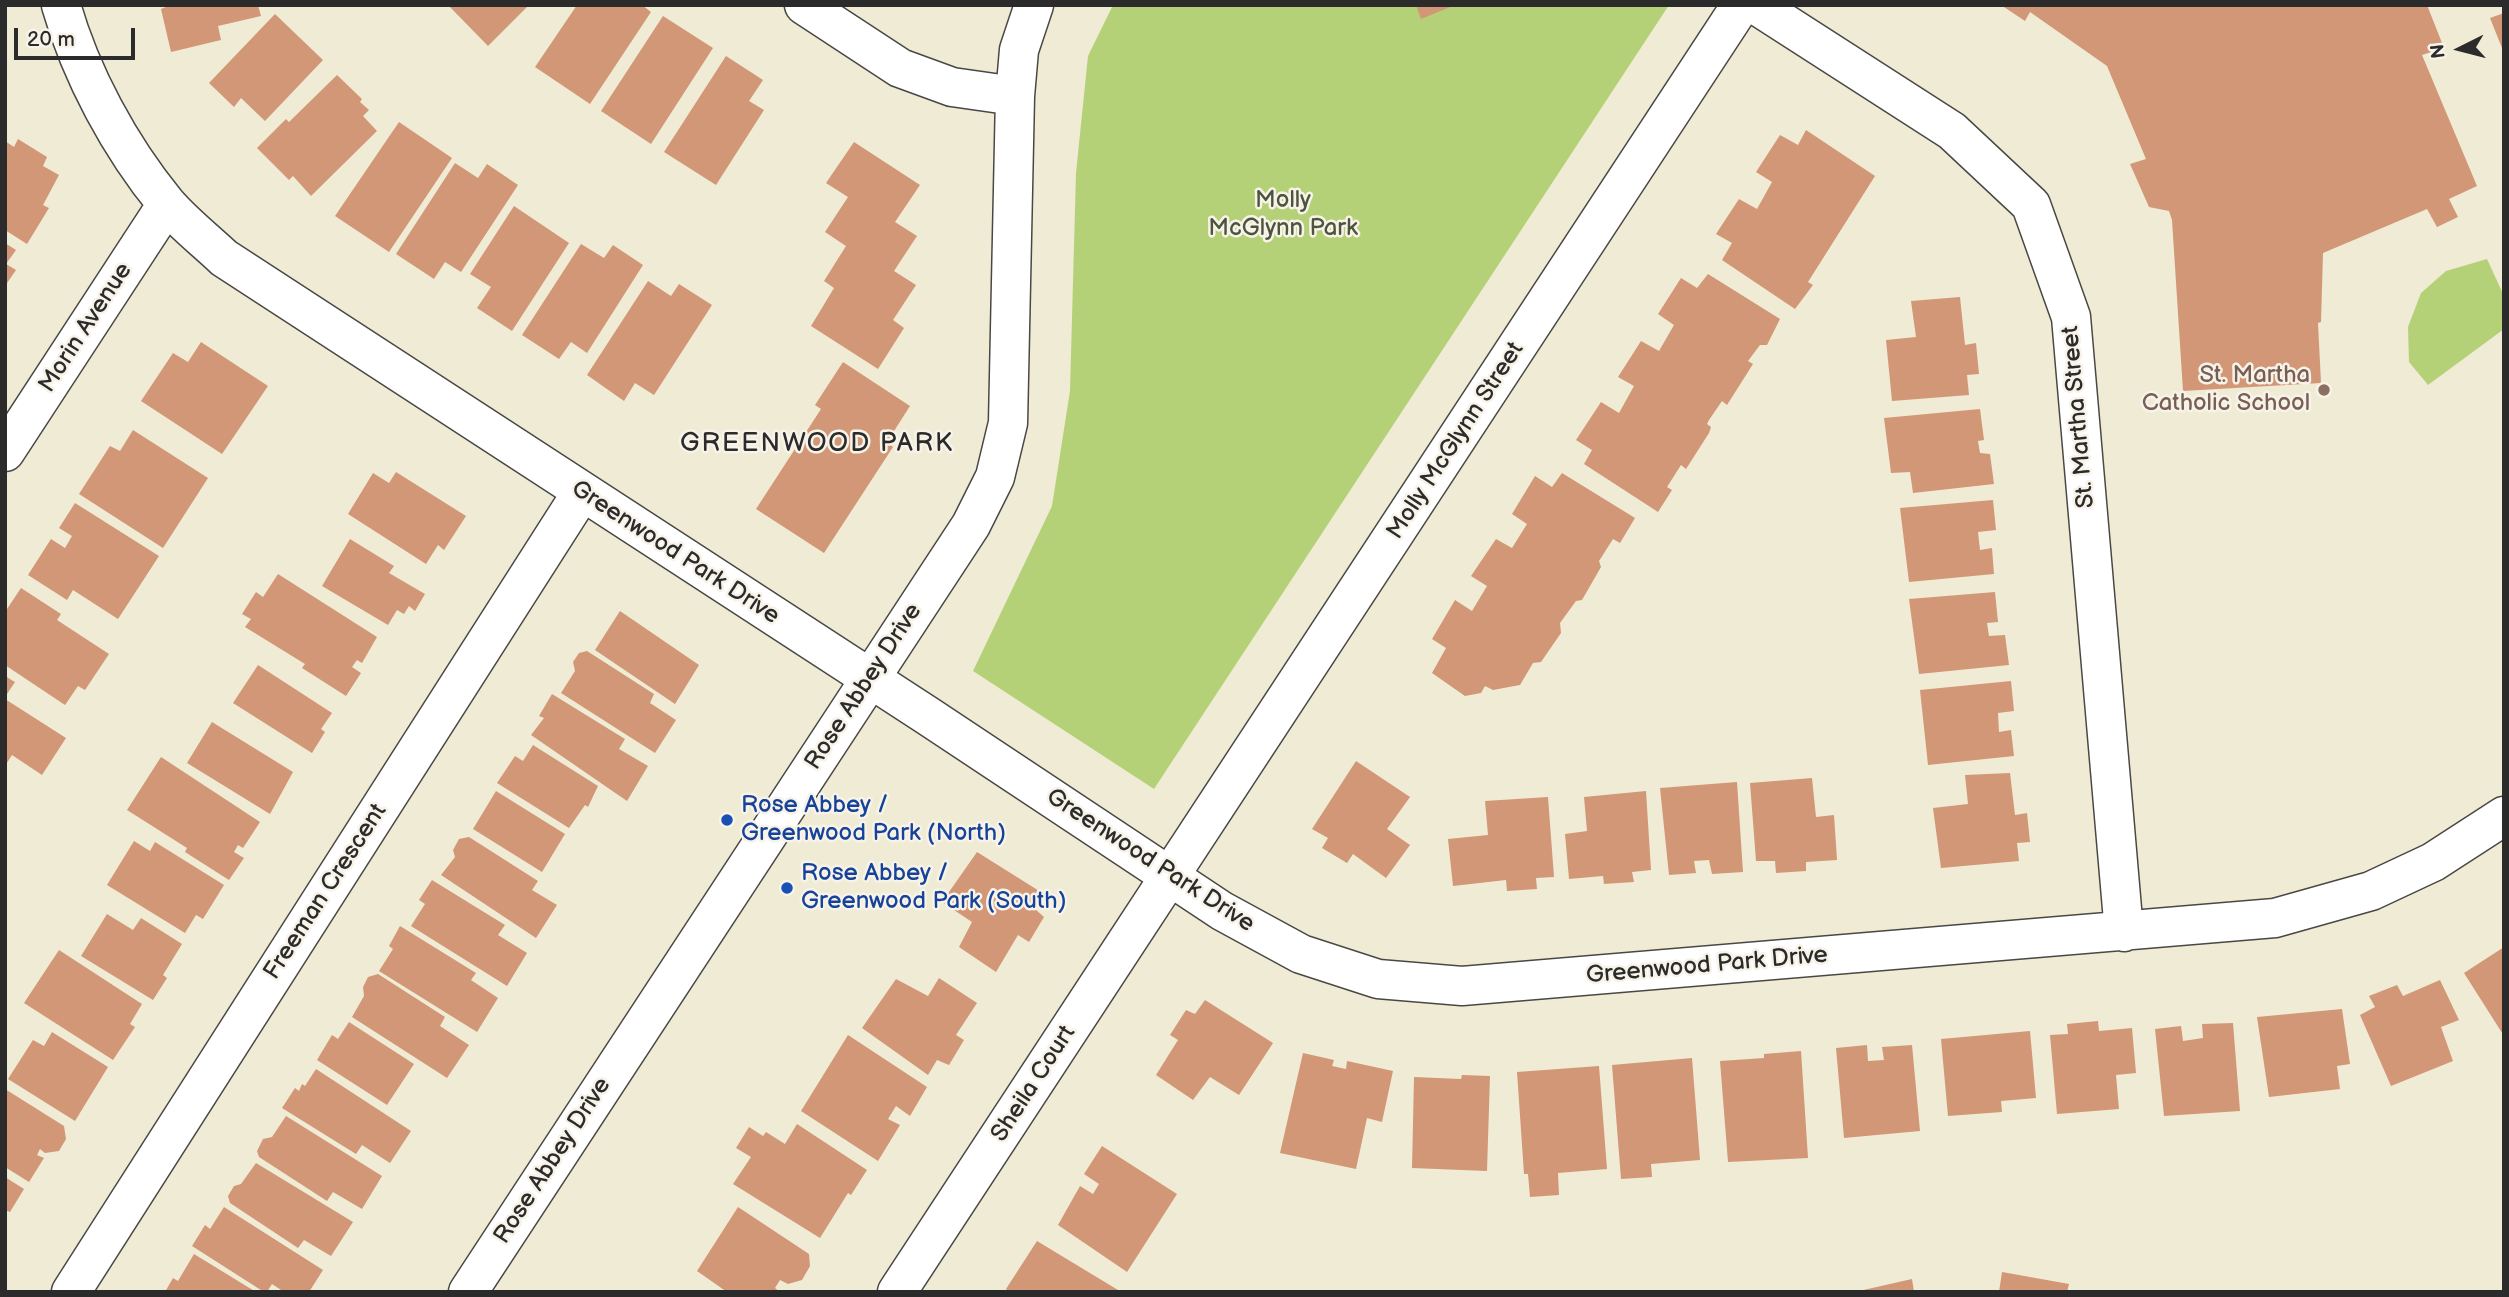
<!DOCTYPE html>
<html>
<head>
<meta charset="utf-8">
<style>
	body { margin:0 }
	#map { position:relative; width:2509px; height:1297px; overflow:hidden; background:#f0ebd5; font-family:"Balsamiq Sans",sans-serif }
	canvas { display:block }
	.frame { position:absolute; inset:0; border:7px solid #2b2b2b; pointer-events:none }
	.north { position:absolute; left:2425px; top:14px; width:70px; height:70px; -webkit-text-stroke:5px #f7f3e8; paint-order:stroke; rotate:264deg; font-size:19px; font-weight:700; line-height:28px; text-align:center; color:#2b2b2b }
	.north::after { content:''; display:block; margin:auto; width:24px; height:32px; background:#2b2b2b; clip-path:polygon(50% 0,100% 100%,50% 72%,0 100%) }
	.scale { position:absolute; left:14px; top:28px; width:121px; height:32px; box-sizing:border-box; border:4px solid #2b2b2b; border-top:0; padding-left:9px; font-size:21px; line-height:24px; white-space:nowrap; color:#2b2b2b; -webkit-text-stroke:5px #f7f3e8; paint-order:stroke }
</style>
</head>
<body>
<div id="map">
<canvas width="2509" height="1297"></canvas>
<div class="frame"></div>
<div class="north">N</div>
<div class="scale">20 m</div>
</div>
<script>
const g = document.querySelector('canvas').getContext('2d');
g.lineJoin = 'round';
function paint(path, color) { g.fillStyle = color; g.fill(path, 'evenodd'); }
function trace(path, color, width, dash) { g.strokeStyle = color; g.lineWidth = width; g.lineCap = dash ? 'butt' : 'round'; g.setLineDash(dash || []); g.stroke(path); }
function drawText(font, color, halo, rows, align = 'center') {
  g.font = font + ' "Balsamiq Sans",sans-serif'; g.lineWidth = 5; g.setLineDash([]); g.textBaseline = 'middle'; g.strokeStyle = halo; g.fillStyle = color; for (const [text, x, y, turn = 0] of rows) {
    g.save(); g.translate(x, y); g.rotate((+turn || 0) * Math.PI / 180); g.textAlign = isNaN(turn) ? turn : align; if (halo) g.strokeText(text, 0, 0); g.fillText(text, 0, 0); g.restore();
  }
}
paint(new Path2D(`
	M1113 5H1669L1154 789 973 671 1052 506 1070 391 1076 173 1088 56Z
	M2487 259 2504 296V329L2428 385 2409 362 2408 327 2421 293 2446 271Z`), '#b4d177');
paint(new Path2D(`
	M171 5H258L261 16 218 26 221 40 171 52 161 9Z
	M448 5H529L488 46Z
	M577 5H642L651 12 590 104 535 67Z
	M1416 5H1455L1421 19Z
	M2001 5H2427L2444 48 2422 55 2477 186 2449 199 2458 217 2437 227 2427 209 2323 253 2321 322 2318 323 2321 383 2183 391 2172 220 2169 211 2149 207 2130 164 2146 159 2107 66 2030 12 2025 21Z
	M2504 13V53L2490 18Z
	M275 14 323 60 265 121 241 98 234 107 209 83Z
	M663 16 713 48 651 144 601 111Z
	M726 56 763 80 749 101 764 110 716 185 664 152Z
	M337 75 362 99 360 102 369 110 363 116 377 131 311 196 293 176 289 180 257 148 286 119 289 122Z
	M399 122 452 158 389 252 335 216Z
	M1806 130 1875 176 1808 282 1813 285 1795 309 1722 260 1732 243 1716 234 1739 199 1757 209 1772 182 1756 172 1780 135 1798 145Z
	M18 139 47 157 43 166 59 175 43 205 49 208 27 244 5 230V141L14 147Z
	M854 142 920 185 895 222 917 236 894 271 916 285 893 320 904 328 878 369 811 326 834 288 824 281 846 246 825 232 848 197 826 183Z
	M455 163 478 178 487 164 518 185 461 272 445 262 434 279 396 254Z
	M514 206 569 243 512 331 477 308 491 287 470 274Z
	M5 243 16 250 6 264 16 270 5 286Z
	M581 244 604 258 613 245 643 265 587 353 571 342 559 359 522 335Z
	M1708 274 1780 319 1767 345H1760L1748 361 1753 364 1727 405 1722 401 1709 420 1707 424 1711 427 1709 433 1686 469 1681 465 1667 487 1672 490 1658 512 1584 464 1592 450 1576 440 1601 402 1619 413 1634 386 1618 377 1641 341 1659 351 1674 325 1658 314 1681 278 1697 288Z
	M648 281 671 296 679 284 712 305 654 395 635 383 624 401 587 375Z
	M1960 297 1965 345 1976 343 1979 374 1967 375 1969 395 1892 401 1886 340 1916 337 1911 301Z
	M201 342 268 386 222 454 141 401 173 353 188 362Z
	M843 362 910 406 887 442 893 447 824 553 756 509 821 409 815 405Z
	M1980 409 1984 440 1978 441 1980 453 1990 454 1994 484 1913 493 1910 472 1891 473 1884 418Z
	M133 430 208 478 163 548 79 494 110 446 120 451Z
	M396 472 466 516 444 550 438 545 426 564 348 514 373 473 389 483Z
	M1562 473 1635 518 1620 543 1613 539 1599 561 1601 567 1582 600 1576 601 1560 623 1561 633 1541 662 1533 663 1520 685 1493 690 1485 686 1481 693 1465 696 1432 673 1446 648 1432 639 1455 600 1472 611 1487 586 1471 576 1496 539 1512 548 1527 524 1512 514 1535 476 1552 487Z
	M1993 500 1996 530 1978 532 1980 550 1992 548 1994 574 1909 582 1900 508Z
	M75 503 159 556 118 619 73 590 67 600 28 575 51 539 65 548 72 536 59 528Z
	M350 539 394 566 389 573 425 594 415 611 409 606 404 614 397 610 388 625 322 586Z
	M278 574 377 637 362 663 357 660 352 667 361 673 346 696 302 668 305 664 245 627 251 619 242 614 256 592 263 597Z
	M21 588 61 614 57 620 109 654 85 690 78 686 65 705 5 665V612Z
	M1995 592 1998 622 1987 623 1989 636 2005 635 2009 665 1919 674 1909 599Z
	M620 611 699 665 675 704 595 650Z
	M587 651 654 694 650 703 676 720 655 753 561 693 575 671 573 662 579 653Z
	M258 665 332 713 321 729 325 732 312 753 233 703Z
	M5 676 15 682 5 697Z
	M2011 681 2014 711 1998 713 1999 732 2011 730 2014 756 1928 765 1920 690Z
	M552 694 625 739 619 749 648 766 627 801 531 735 544 718 539 716Z
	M5 699 66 738 42 775 12 755 5 766Z
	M212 722 293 772 270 814 187 763Z
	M533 745 598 786 588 807 585 805 569 828 497 783 515 756 523 761Z
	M161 757 260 822 243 848 238 845 234 852 244 858 229 880 185 852 187 848 127 810Z
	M1356 761 1410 797 1387 829 1410 845 1386 878 1353 854 1347 863 1322 848 1328 838 1312 829Z
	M2010 773 2015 815 2027 813 2030 842 2017 843 2019 861 1941 868 1933 808 1968 804 1965 775Z
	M1812 778 1816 817 1834 815 1837 860 1806 862V871L1776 873 1775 861H1756L1750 783Z
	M1737 782 1743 872 1712 874 1709 860 1694 861 1696 873 1669 875 1660 788Z
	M496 791 565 834 542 872 473 829Z
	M1646 791 1651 870 1632 872 1634 882 1604 884 1603 876 1569 879 1565 834 1587 831 1584 797Z
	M1548 797 1554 877 1536 878 1537 889 1507 891 1506 880 1453 886 1448 839 1488 835 1485 801Z
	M469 837 538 881 532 890 557 905 536 938 441 875 455 857 453 850 459 839Z
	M134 841 150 851 155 842 224 885 203 919 196 915 185 933 107 885Z
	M977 852 1044 894 1035 909 1044 917 1029 942 1018 935 996 972 959 947 972 922 942 902Z
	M432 880 505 925 498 935 527 953 507 986 411 926 425 904 419 900Z
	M107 914 133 930 141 918 182 944 163 975 167 978 153 1000 81 956Z
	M400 926 476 973 471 980 498 998 477 1032 379 971 393 949 389 946Z
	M2504 947V1036L2464 973Z
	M59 950 142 1004 130 1024 135 1027 113 1060 24 1003Z
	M378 974 445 1017 440 1026 469 1045 447 1078 352 1017 364 996 363 987 368 977Z
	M939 978 977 1003 956 1035 964 1040 949 1065 937 1060 928 1075 862 1028 896 979 928 996Z
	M2440 980 2459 1020 2441 1027 2453 1061 2391 1086 2360 1015 2375 1007 2369 996 2397 985 2403 996Z
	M1205 1000 1273 1043 1239 1095 1210 1077 1193 1100 1156 1075 1178 1040 1170 1035 1186 1010 1195 1014Z
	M2342 1009 2350 1064 2337 1066 2340 1089 2269 1097 2257 1017Z
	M2098 1021 2099 1031 2132 1028 2136 1073 2116 1075 2119 1109 2057 1114 2050 1035 2068 1034 2067 1024Z
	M349 1022 414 1064 387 1105 317 1060 332 1035 338 1039Z
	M2233 1023 2240 1111 2164 1116 2155 1029 2181 1026 2183 1041 2203 1038 2202 1024Z
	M2030 1031 2036 1098 2001 1101 2002 1112 1948 1116 1941 1039Z
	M52 1032 108 1067 75 1121 8 1079 33 1040 44 1046Z
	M848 1035 927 1087 910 1116 896 1106 888 1119 900 1125 878 1161 801 1111Z
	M1867 1045 1868 1061 1884 1060 1882 1047 1912 1045 1920 1131 1844 1138 1836 1048Z
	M1801 1051 1808 1158 1728 1162 1720 1061 1764 1058V1054Z
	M1303 1053 1334 1060 1332 1066 1346 1069 1347 1061 1393 1071 1382 1122 1367 1118 1356 1169 1280 1153Z
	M1692 1058 1700 1160 1651 1164 1652 1177 1621 1179 1612 1065Z
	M1599 1066 1607 1169 1558 1173 1559 1195 1530 1197 1528 1174H1524L1517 1072Z
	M316 1069 411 1131 390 1163 362 1145 356 1154 282 1108 295 1088 299 1091 302 1084 305 1086Z
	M1462 1075 1490 1076 1487 1171 1412 1168 1414 1077 1461 1079Z
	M5 1089 64 1126 66 1139 59 1151 45 1153 40 1149 37 1155 44 1158 29 1182 5 1167Z
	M286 1116 382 1176 362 1209 333 1192 327 1201 259 1157 257 1151 263 1139 272 1137Z
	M797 1124 867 1170 851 1195 848 1193 820 1238 733 1184 751 1157 736 1148 749 1127 763 1136 766 1132 785 1144Z
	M1102 1146 1177 1194 1127 1272 1058 1225 1080 1186 1093 1194 1099 1184 1084 1174Z
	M256 1163 353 1222 331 1256 304 1240 298 1248 230 1203 228 1196 234 1186 241 1184Z
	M5 1177 24 1189 10 1212 5 1210Z
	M224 1207 323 1270 309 1292H284L272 1284 267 1292H264L192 1246 205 1225 210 1229Z
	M738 1207 809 1254 810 1266 802 1280 788 1284 780 1280 775 1288 780 1292H727L697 1271Z
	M1037 1241 1118 1290 1117 1292H1009L1006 1289Z
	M194 1254 256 1292H165L173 1278 178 1281Z
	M2002 1272 2069 1284 2067 1292H1999Z
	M1912 1279 1914 1292H1860L1859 1291Z`), '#d19776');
const minor = new Path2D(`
	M61 5C81 75 120 147 166 203 183 223 205 240 224 258L928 716 1222 911 1301 954 1378 979 1462 986 2275 918 2371 891 2433 862 2504 816
	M804 5 900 68 952 87 1015 96
	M1756 5 1952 131 2031 205 2071 317 2124 932
	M5 452 167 204
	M71 1292 582 492
	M468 1292 971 525 995 477 1008 423 1015 96 1019 50 1034 5
	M897 1292 1741 5`);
trace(minor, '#494844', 41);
trace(minor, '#fff', 38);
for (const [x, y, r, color] of [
	[2324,390,7,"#8d6e63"],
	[727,820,7,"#1a4fb4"],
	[787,888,7,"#1a4fb4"]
]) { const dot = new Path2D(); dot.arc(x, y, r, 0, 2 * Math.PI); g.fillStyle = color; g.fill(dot); trace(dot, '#f7f3e8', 2.5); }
drawText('24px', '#4d543e', '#f7f3e8', [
	["Molly",1283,201],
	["McGlynn Park",1283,229]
]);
drawText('24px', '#2b2b2b', '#f7f3e8', [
	["Morin Avenue",86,328,-57],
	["St. Martha Street",2079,417,-95],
	["Molly McGlynn Street",1456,441,-57],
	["Greenwood Park Drive",675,553,33],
	["Rose Abbey Drive",864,687,-57],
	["Greenwood Park Drive",1150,861,33],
	["Freeman Crescent",326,892,-57],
	["Greenwood Park Drive",1707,966,-5],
	["Sheila Court",1034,1084,-57],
	["Rose Abbey Drive",553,1161,-57]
]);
drawText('24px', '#785e54', '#f7f3e8', [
	["St. Martha",2310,376],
	["Catholic School",2310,404]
], 'right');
drawText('24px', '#164399', '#f7f3e8', [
	["Rose Abbey /",741,806],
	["Greenwood Park (North)",741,834],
	["Rose Abbey /",801,874],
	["Greenwood Park (South)",801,902]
], 'left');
g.letterSpacing = '2px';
drawText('26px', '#2b2b2b', '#f7f3e8', [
	["GREENWOOD PARK",817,444]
]);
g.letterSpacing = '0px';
</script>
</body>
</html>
